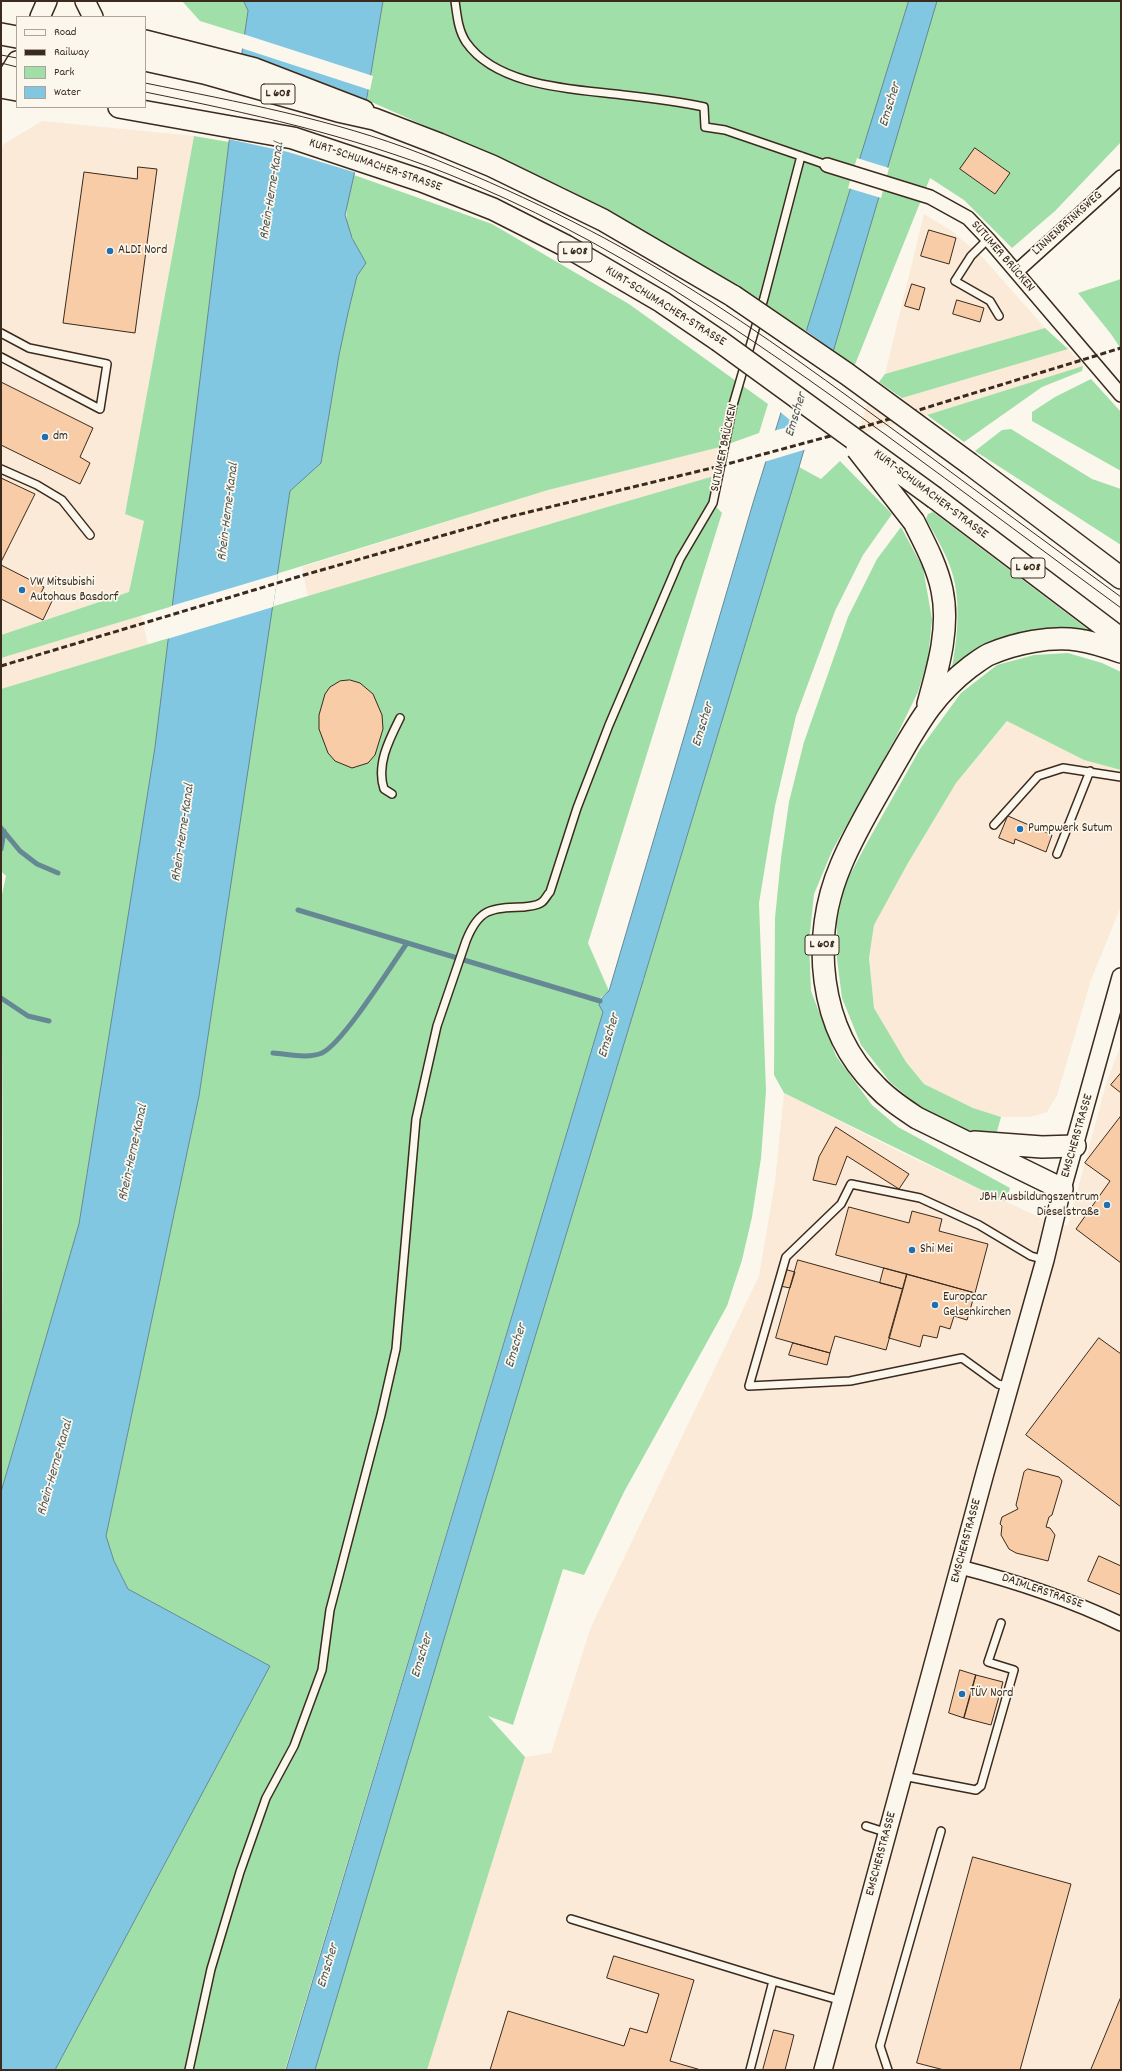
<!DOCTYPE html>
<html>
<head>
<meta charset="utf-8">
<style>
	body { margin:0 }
	#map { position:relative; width:1122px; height:2071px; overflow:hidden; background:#fbf7ec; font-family:Dekko,sans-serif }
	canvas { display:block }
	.frame { position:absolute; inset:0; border:2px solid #3b2a1e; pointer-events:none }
	.legend { position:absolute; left:16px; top:16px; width:130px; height:92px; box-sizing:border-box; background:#fbf7ec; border:1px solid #aea59a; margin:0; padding:5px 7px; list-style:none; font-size:12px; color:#3b2a1e }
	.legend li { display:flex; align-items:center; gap:8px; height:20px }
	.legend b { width:20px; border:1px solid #aea59a }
</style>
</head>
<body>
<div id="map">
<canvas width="1122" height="2071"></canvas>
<div class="frame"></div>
<ul class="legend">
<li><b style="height:5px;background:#fbf7ec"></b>Road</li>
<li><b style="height:5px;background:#3b2a1e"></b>Railway</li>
<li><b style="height:11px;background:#a0dfa8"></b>Park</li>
<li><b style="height:11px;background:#81c7e2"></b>Water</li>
</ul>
</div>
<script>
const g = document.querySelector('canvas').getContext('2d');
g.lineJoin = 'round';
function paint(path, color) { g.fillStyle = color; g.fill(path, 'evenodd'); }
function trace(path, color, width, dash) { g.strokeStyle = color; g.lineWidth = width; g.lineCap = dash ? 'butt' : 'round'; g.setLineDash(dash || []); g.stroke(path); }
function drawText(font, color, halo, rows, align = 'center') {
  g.font = font + ' Dekko,sans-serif'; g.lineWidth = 3.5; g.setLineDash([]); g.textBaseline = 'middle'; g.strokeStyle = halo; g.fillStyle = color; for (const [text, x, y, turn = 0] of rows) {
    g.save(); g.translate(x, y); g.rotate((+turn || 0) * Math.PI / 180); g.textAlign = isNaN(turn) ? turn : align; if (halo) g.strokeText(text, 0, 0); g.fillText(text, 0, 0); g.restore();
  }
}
paint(new Path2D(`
	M42 121 194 136 125 514 144 520 129 592 1 635V150L4 144Z
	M924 214 952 231 984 259 1045 328 885 374Z
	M1068 349 1083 366 927 415 858 434 867 404 902 398Z
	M720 447 714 476 597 510 308 597 302 567 548 490Z
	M141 615 148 645 1 689V658Z
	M1008 721 1084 760 1121 770V906L1091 980 1057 1095 1047 1112 1030 1117H1001L973 1108 924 1084 906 1062 874 1008 869 958 874 925 908 863 956 783Z
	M1121 1045V2070H427L525 1757 551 1753 591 1627 759 1276 775 1182 784 1093 902 1153 1043 1219 1068 1226 1106 1084Z`), '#faead7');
paint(new Path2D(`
	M182 1H244L248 11 245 35 200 21Z
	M383 1H1121V142L1055 211 1012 248 964 200 930 178 854 367 765 305 668 245 565 188 367 100Z
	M194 136 229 142 173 606 1 658V635L129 592 144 521 125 514Z
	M354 175 492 224 629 304 768 404 759 433 720 447 548 490 276 574 290 491 321 462 339 355 348 313 357 276 366 263C343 222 342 220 354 175Z
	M1121 279V349L1111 334 1078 293Z
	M1045 328 1068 349 902 398 879 382 885 374Z
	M1083 366 1082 371 1042 387 964 442 927 415Z
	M1091 379 1121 412V471L1032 421V412L1055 397Z
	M1011 429 1092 479 1121 489V545L975 451 1002 430Z
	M840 461 892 514 863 555 835 611 796 716 775 806 759 903 766 1091 761 1158 752 1217 742 1260 727 1306 624 1492 584 1575 563 1569 513 1725 488 1716 525 1757 427 2070H315L488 1492 799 467 821 479Z
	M714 476 709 499 722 513 588 943 609 991 601 997 599 1005 603 1012 285 2070H55L270 1666 128 1589 114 1561 106 1536 199 1096 271 607 597 510Z
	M933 512 1090 631 1089 633C1034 624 997 633 952 667 957 640 960 611 955 584 951 561 937 539 926 519L928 514Z
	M901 527 923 568 932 619 928 659 918 692 896 737 832 851 814 894 809 942 811 991 836 1056 872 1105 898 1127 1010 1188 1006 1202 784 1093 774 1075 775 918 781 858 789 802 804 742 848 617 877 559Z
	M169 638 155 747 79 1224 1 1492 3 1180 1 899 6 876 1 871V689Z
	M1068 653 1102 663 1121 672V770L1084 760 1007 721 956 783 908 863 874 925 869 958 874 1008 906 1062 924 1084 973 1108 1001 1117 996 1135 963 1129 921 1108 890 1082 861 1045 842 998 837 959V922L845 884 868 841 920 749 961 693 997 665 1034 655Z`), '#a0dfa8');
const water = new Path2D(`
	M244 1H383L354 175 345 215 352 238 366 263 357 276 348 313 339 355 321 463 290 491 199 1096 106 1536 114 1561 128 1589 270 1666 55 2070H1V1492L79 1224 155 747 229 142 248 11Z
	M909 1H937L799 467 488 1492 315 2070H286L603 1012 599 1005C601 998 603 996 609 991L753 503Z`);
paint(water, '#81c7e2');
trace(water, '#658894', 1);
paint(new Path2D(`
	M243 34 373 76 370 90 241 48Z
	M240 55 368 103 357 173 288 152 228 139Z
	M857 158 889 168 881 198 848 188Z
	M805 330 835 352 807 449 764 462 773 431 796 425 779 411Z
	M278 574 273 607 167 639 171 606Z`), '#fbf7ec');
trace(new Path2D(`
	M1 828 20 851 37 864 58 873
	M1 849 4 831
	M298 910 600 1001
	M1 998 28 1016 49 1021
	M273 1053C288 1054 308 1059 322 1053 343 1043 391 966 407 943`), '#658894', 5);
const building = new Path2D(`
	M975 148 1010 173 995 194 960 169Z
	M138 167 157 169 135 333 63 323 84 172 137 179Z
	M929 230 956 238 949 264 921 256Z
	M912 284 925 288 919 310 905 306Z
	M957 300 984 308 980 322 953 314Z
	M1 382 93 428 80 457 90 463 80 484 1 445Z
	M1 478 35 494 1 562Z
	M1 565 44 587 41 593 53 599 43 620 1 599Z
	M350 680 360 683 373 694 382 715 383 729 375 755 368 763 352 768 335 761 328 753 319 729V715L325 694 330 687 340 681Z
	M1008 816 1052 835 1046 852 1015 839 1014 844 999 838Z
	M1121 1073V1093L1111 1085Z
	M1121 1116V1263L1076 1229 1110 1181 1085 1163Z
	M836 1127 909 1174 899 1189 847 1156 836 1185 813 1180 819 1157Z
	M849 1207 909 1223 912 1211 942 1219 939 1231 988 1244 975 1293 836 1255Z
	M798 1260 903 1289 886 1350 835 1336 830 1353 776 1338Z
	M884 1268 907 1274 903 1289 880 1283Z
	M784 1269 795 1272 790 1288 780 1286Z
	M907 1274 975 1293 967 1320 954 1316 950 1329 940 1326 937 1338 923 1335 920 1347 889 1338Z
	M1099 1338 1121 1354V1507L1026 1435Z
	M793 1343 830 1353 827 1365 789 1355Z
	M1028 1469 1059 1477 1062 1481 1052 1515 1049 1517 1046 1527 1050 1528 1055 1535 1048 1561 1016 1553 1009 1549 1001 1535 1002 1526 1000 1524 1002 1517 1018 1509 1016 1505 1024 1472Z
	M1099 1556 1121 1566V1595L1088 1581Z
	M960 1670 976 1675 964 1718 949 1713Z
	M976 1675 1003 1682 991 1725 964 1718Z
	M973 1857 1071 1884 1020 2070H944L917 2063Z
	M614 1956 694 1980 670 2061 701 2070H490L508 2011 624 2046 630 2028 647 2033 659 1994 607 1978Z
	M1121 1997V2070H1091Z
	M774 2030 794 2035 785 2070H763Z`);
paint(building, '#f7cca6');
trace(building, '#3b2a1e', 1);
const service = new Path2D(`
	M455 1C457 15 458 30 466 42 497 87 574 89 623 95 650 98 677 101 704 107L705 127 725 130 827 165
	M988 239 971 256 955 281 990 301 999 316
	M1 333 29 348 107 364 100 409 1 357
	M1 469 37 485 62 500 90 535
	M392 794 384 789C376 765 389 740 400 718
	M994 825 1038 776 1063 768 1121 777
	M1057 854 1090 771
	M1009 1387 998 1384 962 1358 850 1381 749 1386 786 1257 841 1204 851 1184 920 1198 979 1225 1031 1256 1045 1260
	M903 1776 976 1790 981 1786 1014 1670 988 1662 1001 1623
	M866 1826 888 1833
	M571 1919 773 1981
	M189 2070 211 1969 240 1872 266 1798 294 1746 322 1670 330 1610 381 1415 396 1349 416 1119 437 1026 466 941C479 908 491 908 524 907 529 906 538 906 542 902 545 900 547 895 550 892L577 808 609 725 680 559 713 503 733 405 764 298 801 156
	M750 2070 773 1981 842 2001
	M888 2070 880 2046 941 1831`);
const minor = new Path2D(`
	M827 165 930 197 968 218 988 239 1121 395
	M1016 272 1121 177
	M960 1567C1015 1581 1069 1599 1121 1624`);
const tertiary = new Path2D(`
	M823 2070 985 1473 1045 1260 1062 1189 1121 977`);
const secondary = new Path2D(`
	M85 1 93 17
	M40 17 47 1
	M145 40 255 68 364 110
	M1 87 17 61`);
const primary = new Path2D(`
	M1 34 17 37
	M145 60 204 73 338 111 374 119 439 144 492 166 603 220 733 296
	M1 87 17 90
	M119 107 293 138 422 181 493 209 566 246 662 302 718 340
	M970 464 1121 578
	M935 498 1121 639
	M914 522C925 544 937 566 942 590 950 628 938 668 928 704
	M974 1142 1042 1147 1075 1146
	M1062 1189 917 1118C902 1108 888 1099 876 1086 818 1029 810 937 841 865 855 831 875 799 893 767 917 726 931 697 970 667 976 663 983 657 990 654 1016 643 1050 636 1078 640 1092 642 1107 647 1121 652`);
trace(service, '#3b2a1e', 10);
trace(minor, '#3b2a1e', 16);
trace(tertiary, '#3b2a1e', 20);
trace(secondary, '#3b2a1e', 22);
trace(primary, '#3b2a1e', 24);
trace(service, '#fbf7ec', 7);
trace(minor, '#fbf7ec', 13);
trace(tertiary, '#fbf7ec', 17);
trace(secondary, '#fbf7ec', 19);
trace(primary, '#fbf7ec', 21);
trace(new Path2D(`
	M1 55 17 58
	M1 63 17 67
	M145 83C238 102 333 119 422 154 512 190 601 232 683 284 761 332 835 387 909 441 979 493 1050 545 1121 597
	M145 92C249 113 349 135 448 174 607 237 748 335 886 435 964 492 1042 550 1121 608`), '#3b2a1e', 1);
trace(new Path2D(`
	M1 666 304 575 504 518 716 467 860 428 1121 348`), '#3b2a1e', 3, [6, 3]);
const primaryBridge = new Path2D(`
	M733 296 847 374 970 464
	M718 340 935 498
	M857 449 914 522`);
trace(primaryBridge, '#3b2a1e', 24, []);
trace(primaryBridge, '#fbf7ec', 21);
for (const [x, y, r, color] of [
	[110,251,4,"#1f6fb2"],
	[45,437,4,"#1f6fb2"],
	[22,590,4,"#1f6fb2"],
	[1020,829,4,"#1f6fb2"],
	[1107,1205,4,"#1f6fb2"],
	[912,1250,4,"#1f6fb2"],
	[935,1305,4,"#1f6fb2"],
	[962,1694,4,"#1f6fb2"]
]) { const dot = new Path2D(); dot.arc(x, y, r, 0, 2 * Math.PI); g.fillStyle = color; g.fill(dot); trace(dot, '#fbf7ec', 1.5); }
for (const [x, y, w] of [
	[278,94,34],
	[575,252,34],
	[1028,568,34],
	[822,945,34]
]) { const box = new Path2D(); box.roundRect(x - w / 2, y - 10, w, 20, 3); g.fillStyle = '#fbf7ec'; g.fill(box); trace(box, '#3b2a1e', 1); }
drawText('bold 12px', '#3b2a1e', null, [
	["L 608",278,94],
	["L 608",575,252],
	["L 608",1028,568],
	["L 608",822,945]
]);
drawText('13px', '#3b2a1e', '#fbf7ec', [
	["KURT-SCHUMACHER-STRASSE",375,166,19],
	["LINNENBRINKSWEG",1068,224,-42],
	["SUTUMER BRÜCKEN",1002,257,49],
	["KURT-SCHUMACHER-STRASSE",665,307,32],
	["SUTUMER BRÜCKEN",725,448,-78],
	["KURT-SCHUMACHER-STRASSE",930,495,37],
	["EMSCHERSTRASSE",1078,1136,-74],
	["EMSCHERSTRASSE",967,1541,-75],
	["DAIMLERSTRASSE",1042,1592,19],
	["EMSCHERSTRASSE",882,1854,-75]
]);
drawText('13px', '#3b2a1e', '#fbf7ec', [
	["ALDI Nord",118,251],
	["dm",53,437],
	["VW Mitsubishi",30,583],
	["Autohaus Basdorf",30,598],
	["Pumpwerk Sutum",1028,829],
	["JBH Ausbildungszentrum",1099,1198,"right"],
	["Dieselstraße",1099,1213,"right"],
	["Shi Mei",920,1250],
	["Europcar",943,1298],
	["Gelsenkirchen",943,1313],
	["TÜV Nord",970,1694]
], 'left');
drawText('italic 14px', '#505959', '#fbf7ec', [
	["Emscher",891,105,-73],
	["Rhein-Herne-Kanal",273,191,-81],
	["Emscher",797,415,-73],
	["Rhein-Herne-Kanal",229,512,-83],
	["Emscher",704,725,-73],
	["Rhein-Herne-Kanal",184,833,-82],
	["Emscher",610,1036,-73],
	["Rhein-Herne-Kanal",134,1153,-78],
	["Emscher",517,1346,-73],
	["Rhein-Herne-Kanal",56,1468,-74],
	["Emscher",423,1656,-73],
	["Emscher",329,1966,-73]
]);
</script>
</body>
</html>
